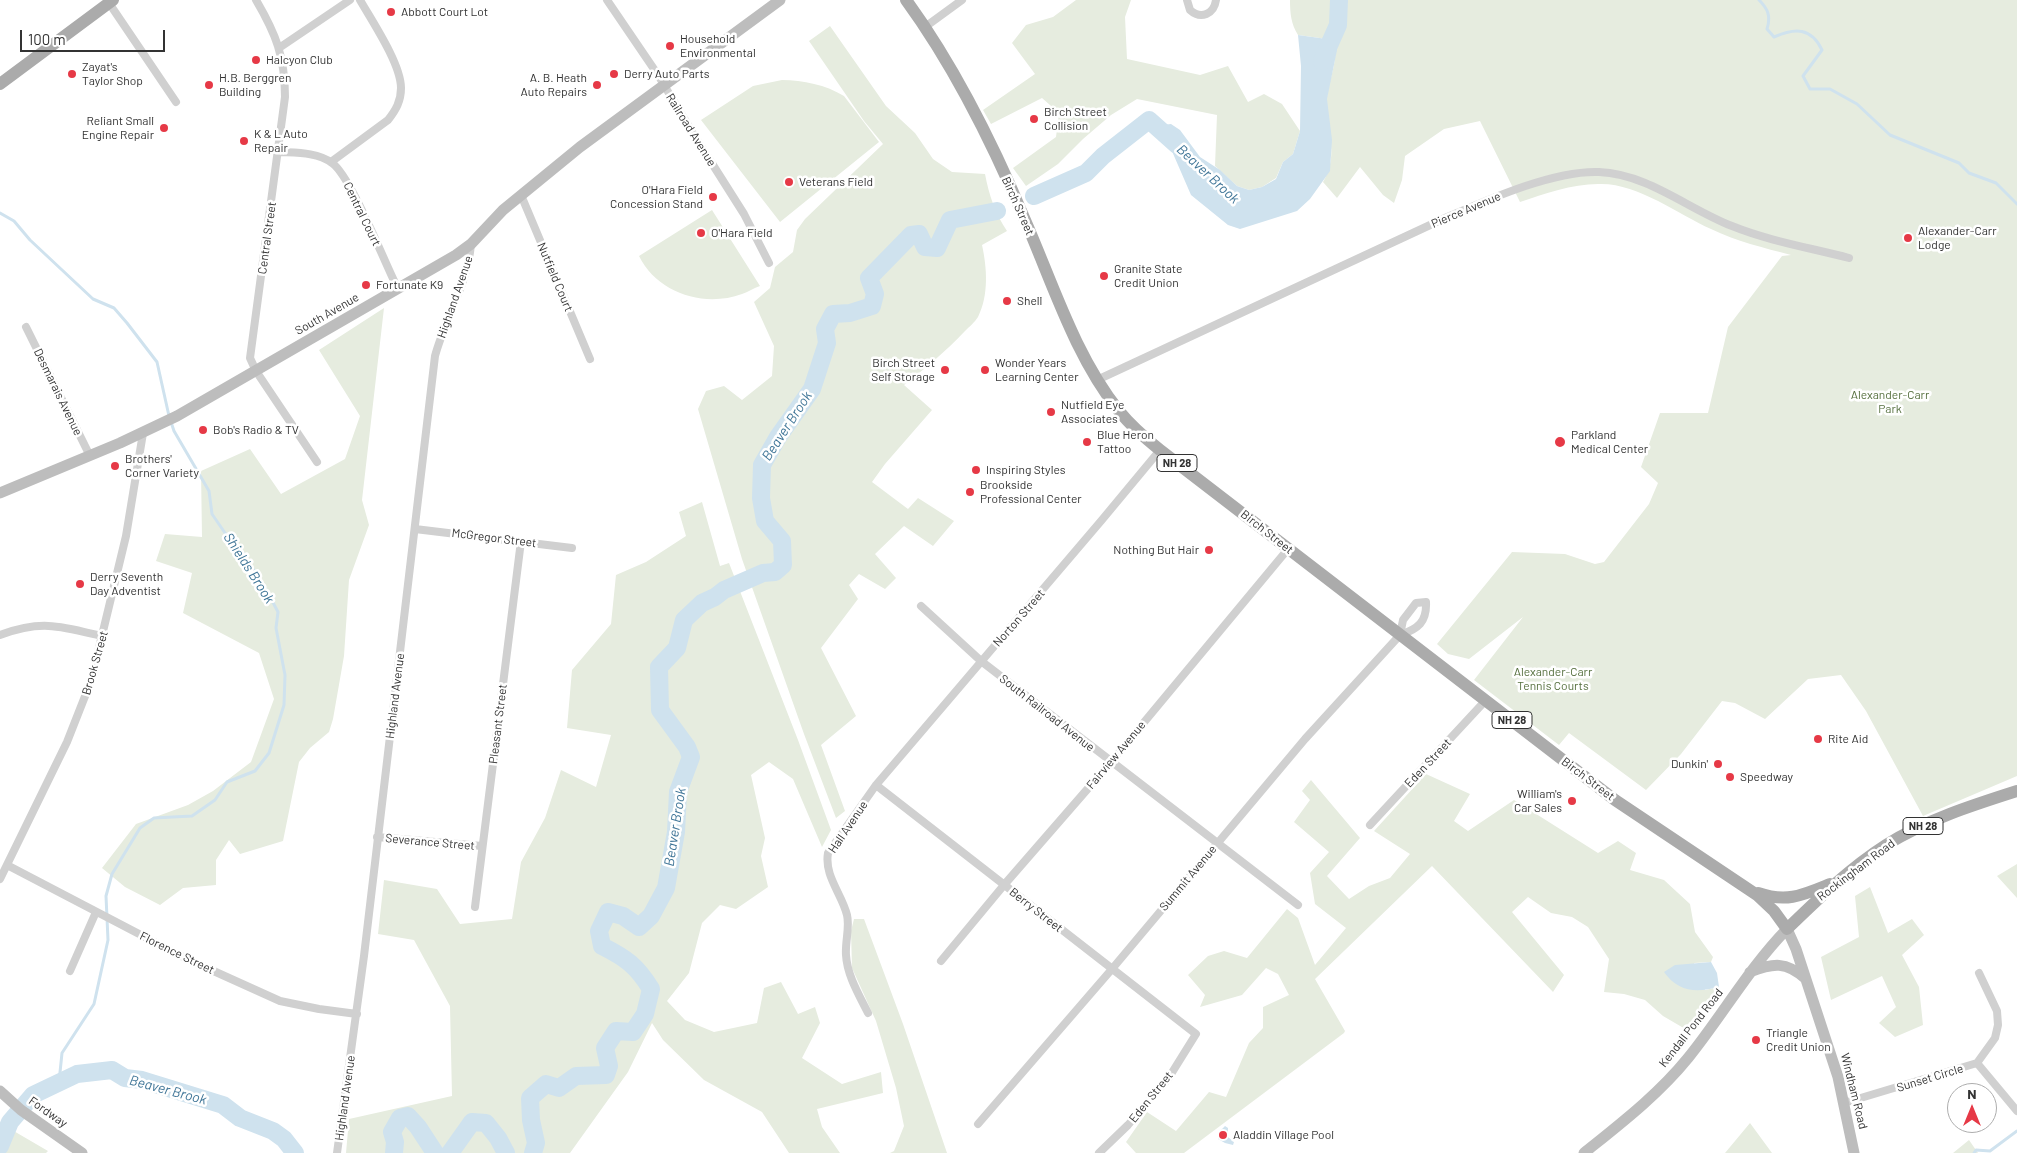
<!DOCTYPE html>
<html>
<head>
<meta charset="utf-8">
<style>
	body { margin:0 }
	#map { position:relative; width:2017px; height:1153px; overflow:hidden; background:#fff; font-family:Barlow,sans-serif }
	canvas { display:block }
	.north { position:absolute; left:1947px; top:1083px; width:50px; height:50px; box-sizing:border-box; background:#fff; border:1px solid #adadad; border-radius:50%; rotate:0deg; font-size:14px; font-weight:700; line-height:20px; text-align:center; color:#333 }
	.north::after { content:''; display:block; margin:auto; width:18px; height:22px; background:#e63946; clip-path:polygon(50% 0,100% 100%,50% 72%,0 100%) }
	.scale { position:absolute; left:20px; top:30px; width:145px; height:22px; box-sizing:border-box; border:2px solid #333; border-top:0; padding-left:6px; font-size:15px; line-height:18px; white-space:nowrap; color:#333; -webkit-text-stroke:4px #fff; paint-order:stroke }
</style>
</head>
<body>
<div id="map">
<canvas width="2017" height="1153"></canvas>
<div class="north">N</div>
<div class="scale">100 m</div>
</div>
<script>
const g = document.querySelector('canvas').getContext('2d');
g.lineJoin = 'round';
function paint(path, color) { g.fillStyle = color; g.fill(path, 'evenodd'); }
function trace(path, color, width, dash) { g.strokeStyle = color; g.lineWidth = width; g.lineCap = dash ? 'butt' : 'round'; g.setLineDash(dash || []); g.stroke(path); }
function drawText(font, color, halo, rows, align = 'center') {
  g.font = font + ' Barlow,sans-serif'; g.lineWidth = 5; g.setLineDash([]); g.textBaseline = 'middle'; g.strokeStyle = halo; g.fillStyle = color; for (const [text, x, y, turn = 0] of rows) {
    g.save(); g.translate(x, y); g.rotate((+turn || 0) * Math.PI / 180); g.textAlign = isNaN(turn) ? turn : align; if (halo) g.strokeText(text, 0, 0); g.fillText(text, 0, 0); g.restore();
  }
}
paint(new Path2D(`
	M1076 0H1131L1125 17 1127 59 1200 75 1228 66 1248 102 1264 94 1282 104 1300 131 1293 154 1283 162 1276 178 1262 187 1249 190 1237 186 1215 166 1217 115 1137 99 1111 115 1083 139 1058 164 1026 186 1013 168 1056 137 1059 113 1042 98 991 124 983 110 1035 74 1012 43 1026 25 1053 17Z
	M1290 0H2017V776L1923 816 1866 711 1841 675 1808 679 1765 719 1735 703 1722 701 1681 754 1646 790 1569 733 1559 745 1474 680 1523 617 1469 659 1448 654 1437 644 1512 552 1565 554 1595 564 1604 562 1649 504 1658 483 1641 467 1660 413H1708L1728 327 1782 256 1791 255C1764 248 1736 241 1711 229 1678 214 1636 182 1598 184 1572 184 1544 194 1520 202L1480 121 1444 129 1405 156 1402 180 1394 203 1383 195 1360 167 1337 198 1323 182C1341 153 1324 127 1327 98 1329 78 1339 60 1334 40L1298 35C1291 24 1290 13 1290 0Z
	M830 26 886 106 915 133 933 159 952 172 985 174C989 195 995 213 1007 231L982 245C987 268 989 295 978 317 975 322 969 327 965 331 945 352 926 368 904 385L932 410 885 464 872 482 908 509 918 498 954 521 933 546 904 526 875 554 896 578 885 589 859 574 849 585 858 599 821 648 856 716 821 745 845 811 836 818 804 734 742 559 698 409 706 391 724 386 742 400 772 376 774 346 754 302 770 288 775 267 793 252 797 230 805 219 883 144 864 121 809 41Z
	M782 80C803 80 826 85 844 96L879 142 780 222 701 120 753 86Z
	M712 210 760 286C754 288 748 292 742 294 704 308 657 293 639 256Z
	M384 308 362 500 369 525 349 580 344 656 333 719 329 732 310 748 299 762 283 841 240 854 229 840 216 860V885L183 888 160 905 125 887 102 868 136 824 188 805 213 791 251 762 274 699 259 653 183 613 192 573 156 561 165 534 202 537 201 471 250 449 281 494 345 459 360 416 319 350Z
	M702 502 720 566 729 563 798 740 831 830 822 847 793 779 769 762 751 775 765 838 761 856 768 887 736 909 720 905 702 923 689 973 667 1001 685 1020 714 1032 757 1023 764 988 781 982 798 1014 815 1007 820 1023 802 1058 842 1084 881 1072 883 1093 817 1109 822 1127 840 1153H789L762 1112 704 1080 663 1040 652 1023 628 1072 570 1153H346L349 1119 452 1096 450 1006 414 940 378 934 384 880 437 889 460 924 512 919 521 862 545 818 561 770 596 787 611 735 567 728 572 670 611 624 616 575 646 562 686 536 679 512Z
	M1426 774 1470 794 1454 821 1468 831 1514 800 1598 853 1618 841 1636 853 1630 870 1664 880 1690 904 1695 932 1713 957 1711 962 1694 963 1705 990 1719 987 1687 1030 1663 1016 1645 1000 1624 994 1604 992 1609 959 1588 927 1572 917 1551 913 1528 897 1512 912 1564 975 1553 992 1432 866 1315 979 1345 1031 1344 1033 1184 1153H1136L1126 1142 1147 1112 1176 1131 1209 1092 1226 1097 1249 1043 1263 1028V1007L1289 995 1278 974 1266 968 1242 995 1200 1007 1205 995 1188 975 1208 956 1224 951 1247 958 1287 909 1298 918 1315 965 1346 928 1315 904 1310 873 1329 852 1294 822 1310 800 1302 791 1311 780 1360 838 1327 876 1349 899 1369 886 1390 878 1410 854 1374 831Z
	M2017 864V898L1997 876Z
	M1870 887 1888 933 1912 919 1924 935 1902 955 1919 987 1923 1025 1895 1037 1879 1023 1896 1007 1882 976 1831 1000 1821 957 1859 937 1855 896Z
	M854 919H864L903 1024 947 1153H890L894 1151 904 1126 896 1088 876 1021 852 968 851 931Z
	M0 1123 48 1151 46 1153H0Z
	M1750 1123 1772 1153H1725Z
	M1969 1140 1978 1153H1953Z`), '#e6ecdf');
paint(new Path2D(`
	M1298 35 1334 40 1337 50 1327 99 1332 140 1330 171 1310 199 1297 211 1240 229 1228 225 1191 195 1168 142 1158 131 1162 125 1171 124 1180 130 1200 157 1220 170 1237 186 1249 190 1262 187 1276 179 1283 162 1293 154 1300 131 1301 66Z
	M1711 962 1717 973 1719 987C1696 993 1678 992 1664 972L1675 965Z
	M1225 1126 1228 1128V1137L1234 1142 1233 1145 1225 1143 1218 1139V1133Z`), '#cfe2ee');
trace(new Path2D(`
	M1759 0C1768 9 1771 16 1767 29L1774 37C1795 28 1811 27 1822 50L1803 76 1810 89H1830L1857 104 1890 135 1959 163 1969 173 1996 183 2017 204
	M0 213 14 221 30 240 93 299 114 308 127 323 157 362 169 416
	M59 1082 62 1053 94 1004 108 940 106 896 112 874 140 828 154 818 192 816 215 800 227 782 255 771 269 753 284 705 285 675 276 628 278 612 269 595 239 546 225 533 212 514 209 491 174 431 171 422
	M1974 1153 1976 1150 1990 1151 2017 1131`), '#cfe2ee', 3);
trace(new Path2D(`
	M1322 61 1338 25 1339 0
	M1034 196 1086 173 1103 156 1149 120 1177 145
	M0 1146 10 1122 33 1095 77 1074 112 1070 125 1078 142 1080 223 1105 240 1118 273 1131 284 1139 295 1153
	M394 1153 395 1142 392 1132 400 1118 408 1116 418 1127 435 1153
	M450 1153 472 1122 486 1123 498 1138 506 1153
	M533 1153 536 1143 531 1120 530 1098 546 1084 559 1088 576 1076 606 1075 609 1066 605 1048 616 1031 633 1032 645 1014 651 989C637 966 626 958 602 946L599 931 608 912 623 916 639 927 651 916 666 888 676 832 678 792 691 757 687 747 660 710 659 667 677 648 684 620 702 603 715 597 724 590 763 573 775 572 783 565 782 541 765 521 761 498 762 465 778 437 812 389 827 343 825 329 833 314 850 313 872 306 875 294 869 278 911 235 919 234 925 247 937 248 950 220 997 211`), '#cfe2ee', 18);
trace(new Path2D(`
	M256 0C276 34 285 57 285 97L250 358 256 371 317 462
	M607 0 658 75 694 135 744 214 769 263
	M1187 0 1190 10C1201 20 1214 14 1216 0
	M109 3 176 102
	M925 27 962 0
	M279 48 350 0
	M279 152C296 153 317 152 332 163 351 176 385 264 398 289
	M331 162 388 120C396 110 401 101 401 88 401 64 372 21 360 0
	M521 195 590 359
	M26 327 90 456
	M1097 380 1443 219C1485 201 1553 170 1599 172 1648 174 1688 209 1732 226 1769 241 1811 248 1849 258
	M415 529 572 548
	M1426 602C1427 622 1418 629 1400 635L1403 620 1416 603Z
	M921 606 981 661 1298 905
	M0 635C44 619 59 627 103 636
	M876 785 1196 1034 1168 1079 1128 1125 1099 1153
	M1370 825 1486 700
	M377 837 482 846
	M7 865 187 959 280 1001 319 1009 357 1014
	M0 879 67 742 91 681 126 536 143 433
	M475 907 521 541
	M941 961 1004 885 1111 762 1288 549
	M70 971 96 912
	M868 1013C859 995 847 975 846 955 845 942 850 927 847 915 842 894 824 876 828 853L876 785 1101 521 1160 450
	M1977 1063 2017 1111
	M1844 1103 1977 1063 1995 1038 1998 1025 1997 1011 1979 973
	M978 1124 1112 969 1305 739 1400 635
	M337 1153 364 956 435 356C445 319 468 283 471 244`), '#d0d0d0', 8);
trace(new Path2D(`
	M0 493 120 443 177 416 456 255 471 244 503 210 580 147 780 0
	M1750 972C1773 963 1786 961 1806 979
	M0 1091 21 1110 82 1153
	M1584 1153C1620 1124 1658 1095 1688 1058 1722 1016 1749 968 1787 929L1796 949 1838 1077 1854 1153`), '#bdbdbd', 11);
trace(new Path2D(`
	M906 0C955 67 993 144 1025 220 1053 284 1075 356 1119 411 1131 426 1145 438 1160 450L1615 800 1757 895 1774 911 1787 929C1818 899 1850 868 1886 845 1926 820 1973 805 2017 791
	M0 84 113 0
	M1758 893C1787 903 1803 895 1830 884`), '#ababab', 12);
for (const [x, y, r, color] of [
	[391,12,5,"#e63946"],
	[670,46,5,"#e63946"],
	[256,60,5,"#e63946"],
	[72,74,5,"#e63946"],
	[614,74,5,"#e63946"],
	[209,85,5,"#e63946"],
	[597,85,5,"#e63946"],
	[1034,119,5,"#e63946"],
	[164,128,5,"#e63946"],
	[244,141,5,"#e63946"],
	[789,182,5,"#e63946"],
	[713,197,5,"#e63946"],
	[701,233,5,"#e63946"],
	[1908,238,5,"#e63946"],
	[1104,276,5,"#e63946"],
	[366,285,5,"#e63946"],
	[1007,301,5,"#e63946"],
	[945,370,5,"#e63946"],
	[985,370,5,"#e63946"],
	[1051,412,5,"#e63946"],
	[203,430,5,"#e63946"],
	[1087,442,5,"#e63946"],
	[1560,442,6,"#e63946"],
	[115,466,5,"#e63946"],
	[976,470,5,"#e63946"],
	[970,492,5,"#e63946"],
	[1209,550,5,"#e63946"],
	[80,584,5,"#e63946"],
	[1818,739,5,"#e63946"],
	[1718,764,5,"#e63946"],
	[1730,777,5,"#e63946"],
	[1572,801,5,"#e63946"],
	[1756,1040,5,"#e63946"],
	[1223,1135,5,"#e63946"]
]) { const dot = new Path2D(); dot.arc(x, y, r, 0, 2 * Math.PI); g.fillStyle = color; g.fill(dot); trace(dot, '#fff', 2); }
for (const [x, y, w] of [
	[1177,463,40],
	[1512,720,40],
	[1923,826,40]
]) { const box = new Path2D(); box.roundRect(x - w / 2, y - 8.5, w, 17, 4); g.fillStyle = '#fff'; g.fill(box); trace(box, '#333', 1); }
drawText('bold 11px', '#333', null, [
	["NH 28",1177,463],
	["NH 28",1512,720],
	["NH 28",1923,826]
]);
drawText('12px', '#333', '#fff', [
	["Abbott Court Lot",401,12],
	["Household",680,39],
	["Environmental",680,53],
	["Halcyon Club",266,60],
	["Zayat's",82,67],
	["Taylor Shop",82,81],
	["Derry Auto Parts",624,74],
	["H.B. Berggren",219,78],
	["Building",219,92],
	["A. B. Heath",587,78,"right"],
	["Auto Repairs",587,92,"right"],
	["Birch Street",1044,112],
	["Collision",1044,126],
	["Reliant Small",154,121,"right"],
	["Engine Repair",154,135,"right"],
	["K & L Auto",254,134],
	["Repair",254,148],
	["Veterans Field",799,182],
	["O'Hara Field",703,190,"right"],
	["Concession Stand",703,204,"right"],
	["Alexander-Carr",1918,231],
	["Lodge",1918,245],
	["O'Hara Field",711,233],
	["Granite State",1114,269],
	["Credit Union",1114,283],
	["Fortunate K9",376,285],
	["Shell",1017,301],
	["Birch Street",935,363,"right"],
	["Self Storage",935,377,"right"],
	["Wonder Years",995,363],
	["Learning Center",995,377],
	["Nutfield Eye",1061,405],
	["Associates",1061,419],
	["Bob's Radio & TV",213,430],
	["Blue Heron",1097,435],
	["Tattoo",1097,449],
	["Parkland",1571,435],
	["Medical Center",1571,449],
	["Brothers'",125,459],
	["Corner Variety",125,473],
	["Inspiring Styles",986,470],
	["Brookside",980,485],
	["Professional Center",980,499],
	["Nothing But Hair",1199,550,"right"],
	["Derry Seventh",90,577],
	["Day Adventist",90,591],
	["Rite Aid",1828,739],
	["Dunkin'",1708,764,"right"],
	["Speedway",1740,777],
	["William's",1562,794,"right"],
	["Car Sales",1562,808,"right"],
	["Triangle",1766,1033],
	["Credit Union",1766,1047],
	["Aladdin Village Pool",1233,1135]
], 'left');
drawText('12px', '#333', '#fff', [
	["Railroad Avenue",691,130,58],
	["Birch Street",1018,206,66],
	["Pierce Avenue",1466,210,-23],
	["Central Court",362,214,64],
	["Central Street",267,238,-82],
	["Nutfield Court",555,277,67],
	["Highland Avenue",455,297,-71],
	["South Avenue",327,314,-30],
	["Desmarais Avenue",58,392,64],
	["Birch Street",1267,532,38],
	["McGregor Street",494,538,7],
	["Norton Street",1019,618,-49],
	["Brook Street",95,663,-74],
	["Highland Avenue",395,696,-83],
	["South Railroad Avenue",1047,713,38],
	["Pleasant Street",498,724,-83],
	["Fairview Avenue",1116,755,-50],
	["Eden Street",1428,763,-47],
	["Birch Street",1588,779,37],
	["Hall Avenue",848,827,-56],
	["Severance Street",430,842,5],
	["Rockingham Road",1856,870,-37],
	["Summit Avenue",1188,878,-50],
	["Berry Street",1036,910,38],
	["Florence Street",177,953,26],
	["Kendall Pond Road",1691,1028,-52],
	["Sunset Circle",1930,1078,-17],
	["Windham Road",1854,1091,76],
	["Eden Street",1151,1097,-51],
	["Highland Avenue",345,1098,-82],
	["Fordway",48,1112,35]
]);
drawText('12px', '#56703f', '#fff', [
	["Alexander-Carr",1890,395],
	["Park",1890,409],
	["Alexander-Carr",1553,672],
	["Tennis Courts",1553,686]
]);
drawText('italic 14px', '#3f7597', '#fff', [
	["Beaver Brook",1208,174,43],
	["Beaver Brook",787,426,-57],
	["Shields Brook",249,568,57],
	["Beaver Brook",675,827,-81],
	["Beaver Brook",168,1090,15]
]);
</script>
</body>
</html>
